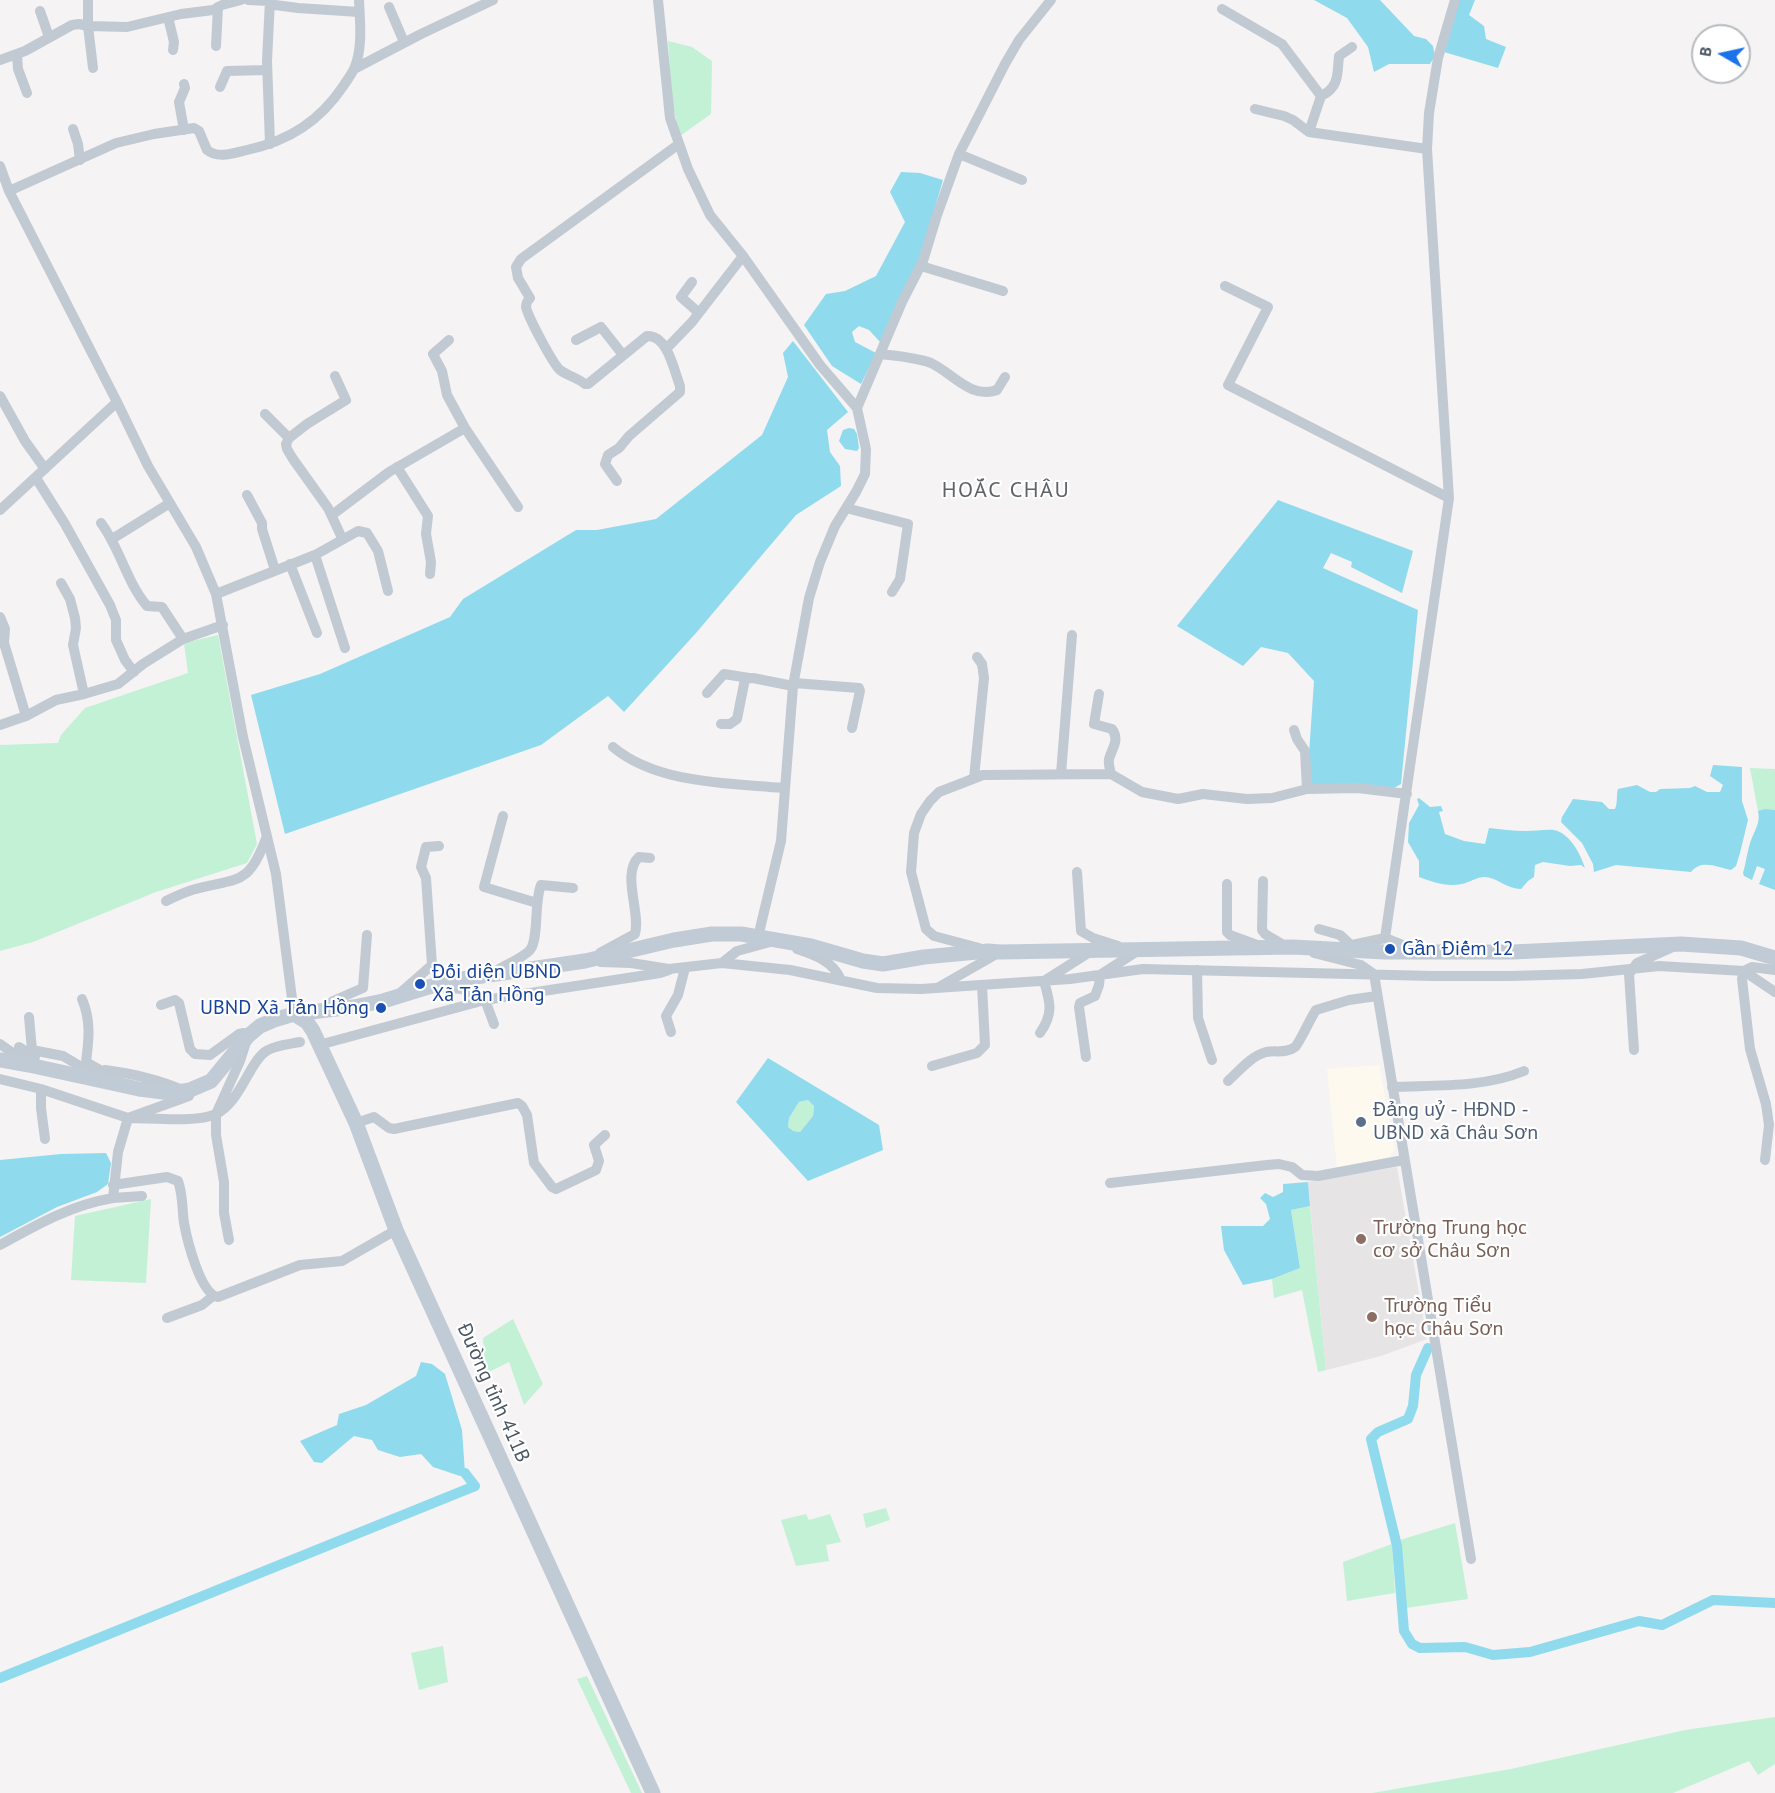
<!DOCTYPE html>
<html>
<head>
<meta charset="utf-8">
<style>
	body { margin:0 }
	#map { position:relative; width:1775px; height:1793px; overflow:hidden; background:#f5f3f3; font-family:"PT Sans",sans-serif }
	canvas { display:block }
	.north { position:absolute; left:1691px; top:24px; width:60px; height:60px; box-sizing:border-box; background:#fff; border:2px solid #b7bbc0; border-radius:50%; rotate:279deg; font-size:16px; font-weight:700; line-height:24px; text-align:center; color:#4a5661 }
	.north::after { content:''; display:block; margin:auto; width:21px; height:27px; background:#1a73e8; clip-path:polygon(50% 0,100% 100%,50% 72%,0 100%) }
</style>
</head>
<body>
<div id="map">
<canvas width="1775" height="1793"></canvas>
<div class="north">B</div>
</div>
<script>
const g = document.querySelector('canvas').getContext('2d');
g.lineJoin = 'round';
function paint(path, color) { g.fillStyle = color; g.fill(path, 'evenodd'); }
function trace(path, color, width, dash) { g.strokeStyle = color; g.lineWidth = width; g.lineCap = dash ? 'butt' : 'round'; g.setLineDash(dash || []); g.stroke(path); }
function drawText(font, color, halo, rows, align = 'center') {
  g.font = font + ' "PT Sans",sans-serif'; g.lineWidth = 4.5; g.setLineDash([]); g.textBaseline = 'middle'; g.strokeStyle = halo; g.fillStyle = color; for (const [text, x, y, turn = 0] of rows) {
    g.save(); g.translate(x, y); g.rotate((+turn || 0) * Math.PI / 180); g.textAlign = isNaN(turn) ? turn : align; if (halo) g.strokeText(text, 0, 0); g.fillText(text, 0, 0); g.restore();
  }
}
paint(new Path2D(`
	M1379 1065 1395 1149 1389 1157 1337 1168 1327 1069Z`), '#fdf9ef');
paint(new Path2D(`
	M1397 1167 1427 1339 1381 1356 1326 1370 1308 1182Z`), '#e6e4e5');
paint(new Path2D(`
	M668 41 692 47 712 61 711 114 680 136 672 102Z
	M218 635 257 844 247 863 156 892 33 942 0 951V745L58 743 61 735 85 708 188 673 184 643Z
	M1750 768 1775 769V810L1758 811Z
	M808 1100 814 1106 813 1116 800 1132 792 1131 788 1127 789 1118 799 1102Z
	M151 1199 146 1283 71 1280 75 1216Z
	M1310 1206 1326 1370 1318 1372 1302 1290 1274 1298 1272 1279 1300 1268 1291 1210Z
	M513 1319 543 1384 524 1405 509 1362 481 1376 475 1361 484 1356 483 1338Z
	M886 1508 890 1520 866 1528 863 1514Z
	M806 1514 809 1520 830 1514 841 1542 826 1545 829 1561 796 1566 781 1520Z
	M1455 1523 1468 1599 1406 1608 1400 1540Z
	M1392 1544 1395 1593 1347 1601 1343 1562Z
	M443 1646 448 1682 419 1690 411 1653Z
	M587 1676 642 1793H631L577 1679Z
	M1775 1717V1764L1758 1775 1749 1761 1673 1793H1372L1511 1769 1685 1730Z`), '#c3f1d5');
paint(new Path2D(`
	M1314 0H1380L1414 36 1426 39 1433 46 1435 56 1430 64H1389L1374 72 1368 47 1347 18Z
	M1459 0H1475L1469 15 1484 26 1486 39 1506 47 1498 68 1444 52Z
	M901 172 920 173 943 180 919 261 881 343 869 330 859 326 852 332 855 342 876 353 861 384 832 366 804 325 826 294 845 291 876 276 905 222 890 192Z
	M793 341 848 412 827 430 830 452 840 466 841 486 796 515 696 633 624 712 608 696 541 745 285 834 251 695 320 674 450 617 463 599 576 530H597L656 519 762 435 788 377 783 353Z
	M849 428 854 429 857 434 859 448 857 451 845 449 839 441 843 430Z
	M1278 500 1413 551 1402 593 1351 567 1352 562 1331 553 1323 568 1418 610 1401 784 1392 789H1311L1307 783 1314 681 1288 653 1261 647 1243 666 1177 626Z
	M1713 765 1742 767V801L1748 820 1740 853 1736 866 1731 870C1716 867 1702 859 1691 872L1616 865 1594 872 1593 864 1582 843 1561 822 1562 817 1573 799 1602 802 1609 809H1615C1618 802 1616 796 1618 789L1637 785 1650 792H1656L1660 789 1690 788 1695 786 1707 792H1720L1723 785 1710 776Z
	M1419 798 1430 807 1441 806 1443 811 1439 812 1445 834 1464 841 1485 844 1489 828C1501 829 1513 831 1526 831 1535 831 1545 829 1554 830 1570 833 1581 855 1585 868L1581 865 1570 866 1543 862 1535 865 1534 877 1528 881 1521 889C1507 889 1498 878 1485 877 1477 877 1470 882 1462 884 1446 887 1433 882 1419 877V861L1408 842 1409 823 1419 805 1417 799Z
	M1765 809 1775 810V890L1759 884 1765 869 1757 866 1752 880 1744 876 1743 873C1746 863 1747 853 1750 843 1754 831 1761 823 1758 811Z
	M768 1058 879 1125 883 1150 808 1181 736 1102ZM808 1100 814 1106 813 1116 800 1132 793 1131 788 1127 789 1118 799 1102Z
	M106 1153 111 1163 108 1184 97 1192 57 1207 0 1237V1160L61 1154Z
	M1308 1182 1310 1206 1291 1210 1300 1268 1272 1279 1243 1285 1224 1250 1221 1226H1263L1270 1219 1266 1204 1260 1198 1265 1193 1273 1197 1283 1192V1184Z
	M421 1362 432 1364 445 1374 462 1430 465 1473 460 1476 433 1467 421 1454 400 1457 378 1450 372 1440 354 1436 322 1463 314 1462 300 1441 337 1425 339 1414 366 1405 416 1376Z`), '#90daee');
trace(new Path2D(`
	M1428 1348 1416 1375 1413 1406 1408 1419 1378 1432 1371 1439 1397 1546 1404 1631 1412 1644 1420 1648 1465 1647 1493 1655 1530 1652 1639 1621 1662 1625 1713 1600 1775 1603
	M0 1678 475 1486 465 1473`), '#90daee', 10);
trace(new Path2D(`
	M88 0V26L127 27 181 14 213 10 222 5 241 0
	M248 0 269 1 275 5 298 8 359 12
	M270 0 267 61 270 144
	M658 0 670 118 688 169 710 215 743 256 820 365 857 408 866 449 865 474 856 492 835 526 820 562 809 598 793 686 781 841 758 937
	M389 7 404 42
	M1222 9 1282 44 1321 96 1309 132 1427 149
	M40 11 49 37
	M168 17 174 42 173 50
	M216 46 218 7
	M17 55 18 69 27 93
	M0 60 25 51 72 25 79 24 88 26 93 68
	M354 69 421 34 493 0
	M184 84 185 88 179 102 184 130
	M220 87 227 71 267 70
	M1321 96C1340 87 1337 73 1339 56L1352 47
	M1255 109 1284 116 1293 120 1309 132
	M73 129 78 144 80 160
	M959 154 1022 180
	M0 166 9 191 117 402 148 466 196 547 216 594 243 737 276 874 294 1014
	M9 191 116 143 154 134 194 128 199 131 207 150C218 159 234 153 247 150 289 141 320 121 344 85 347 80 351 75 354 69 363 49 360 22 359 0
	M921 266 1003 291
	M692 282 681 297 699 313
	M1225 286 1268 307 1228 385 1449 498
	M449 340 433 354 442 371 447 395 465 428 518 507
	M576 340 601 327 623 355
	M666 349 692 322 743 256
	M880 354C897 356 915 357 931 363 951 372 971 400 997 390L1005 377
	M335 376 346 400 307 424 289 438 286 444 287 449 293 459 328 508 342 538
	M0 396 25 441 45 469
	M857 408 902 302 923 261 937 215 959 154 1005 64 1019 40 1051 0
	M265 414 289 438
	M397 467 428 516 426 534 431 562 430 574
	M36 478 65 524 110 605 116 620V640L125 660 134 672
	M617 481 605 464 608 455 619 448 629 436 680 392V386C674 371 668 335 647 336L588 384H585C578 378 568 376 560 370 553 364 528 317 526 307 526 302 527 302 530 298L518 278 516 267 521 259 679 144
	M247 495 262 523V529L275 570
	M846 508 908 524 900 579 892 592
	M0 510 117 402
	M332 515 389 472 465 428
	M101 523C120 548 126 581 147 606L162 607 183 639
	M112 539 170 503
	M315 555 345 648
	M290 564 317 633
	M61 583 70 599 75 618 76 628 73 645 84 694 118 684 143 664 183 639 223 625
	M216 594 315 555 358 531 367 533 378 551 388 591
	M0 617 5 629 4 643 26 716 56 700 84 694
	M794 683 859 688 860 691 852 728
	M707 693 724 674 749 678
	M1099 694 1094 724 1112 729C1120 740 1112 748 1109 759 1108 764 1110 769 1111 774
	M721 724H730L737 719 745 679 753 678 793 686
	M0 725 26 716
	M1294 730 1297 739 1305 751 1307 789
	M613 747C657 784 728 783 783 788
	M1061 774 1072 635
	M974 778 984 678 982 664 977 657
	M503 816 484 887 537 903
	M1077 872 1081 931 1093 938 1118 946
	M1263 881 1262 930 1265 934 1287 947
	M1227 884V932L1230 935 1257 945
	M166 901C174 897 183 893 192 890 238 877 248 888 267 836
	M1319 929 1340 935 1355 949
	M1385 938 1449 498 1427 149 1429 113 1438 58 1455 0
	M1352 945 1385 938 1415 950
	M979 948 934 936 926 929 911 872 914 833 921 814 930 801 939 792 983 775 1111 774 1142 792 1178 799 1203 794 1247 799 1272 798 1307 789 1358 788 1407 794
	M797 949C815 955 833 961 841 980
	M600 953 635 934C641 913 621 873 639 857L650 858
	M1314 953 1361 965 1374 974 1471 1559
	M601 962 631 963 669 969 722 963 790 970 877 988 921 989 1070 979 1143 969 1433 976H1510L1582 974 1659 966 1744 971 1775 992
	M722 963 737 951 774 941
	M1197 970 1198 1018 1212 1060
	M494 972C503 966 523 958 530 950 539 940 534 901 541 885L573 888
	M440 987 462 989 485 1000 494 1024
	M939 987 1000 952
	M399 994 432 965 426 878 421 867 426 847 439 846
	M82 999C91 1020 89 1039 86 1062L120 1081
	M161 1005 175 1000 179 1003 190 1049 195 1054 210 1055 239 1034 244 1033 248 1036 240 1061 216 1114V1135L224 1182V1213L229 1240
	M322 1012 333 1001 363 988 367 935
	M29 1017 32 1050 63 1056 90 1072
	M671 1032 666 1016 678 995 685 968
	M1040 1033C1054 1013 1050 1002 1044 981L1093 950
	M0 1044 27 1063
	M319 1045 485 1000 660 973 669 970
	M19 1047 35 1057
	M1634 1050 1629 974 1637 963 1673 947
	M1086 1057 1079 1007 1080 1003 1095 996 1099 985 1100 975 1139 950
	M932 1066 977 1053 985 1045 982 985
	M105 1070C133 1074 158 1079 185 1091
	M0 1079 41 1089 128 1118 189 1096
	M1228 1081C1239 1071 1251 1056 1266 1052 1276 1050 1286 1054 1295 1047 1299 1044 1311 1017 1316 1010L1349 1000 1377 996
	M1392 1087C1435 1085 1483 1088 1524 1071
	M41 1089V1108L45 1139
	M356 1123 374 1117 389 1128 394 1129 518 1103 522 1106 527 1115 534 1163 552 1187 556 1189 596 1170 599 1161 594 1145 605 1135
	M1765 1160 1769 1125 1766 1104 1750 1049 1742 979 1744 971 1752 967 1775 970
	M1110 1183 1267 1165 1279 1164 1292 1167 1302 1175 1318 1176 1404 1160
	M113 1185 167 1177 178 1181C183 1194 182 1209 184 1223 187 1239 200 1294 218 1297L300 1265 342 1261 396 1230
	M113 1198 142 1196
	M0 1245C36 1225 71 1205 113 1198L118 1152 128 1118C151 1118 196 1123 216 1114 241 1102 250 1059 268 1050 277 1045 290 1044 300 1042
	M167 1318 202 1305 213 1296`), '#c1cad2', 10);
trace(new Path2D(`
	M294 1014 307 1022 313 1031 356 1123 396 1230 653 1793
	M0 1060 29 1065 139 1089 171 1093 190 1090 211 1081 248 1036 260 1026 274 1020 294 1014 353 1007 383 1001 448 981 585 961 674 940 712 934H741L811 946 863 961 883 964 924 957 988 951 1000 952 1293 947 1385 952H1513L1681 944 1741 948 1775 958`), '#c1cbd6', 15);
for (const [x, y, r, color] of [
	[1390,949,6,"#1a4fb4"],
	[420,984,6,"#1a4fb4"],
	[381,1008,6,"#1a4fb4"],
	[1361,1122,6,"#5c6f8a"],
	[1361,1239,6,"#8d6e63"],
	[1372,1317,6,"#8d6e63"]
]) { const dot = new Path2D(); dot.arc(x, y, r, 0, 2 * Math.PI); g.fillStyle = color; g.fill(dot); trace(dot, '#fff', 2); }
drawText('20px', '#164399', '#fff', [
	["Gần Điếm 12",1402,949],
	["Đối diện UBND",432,972],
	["Xã Tản Hồng",432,995],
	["UBND Xã Tản Hồng",369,1008,"right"]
], 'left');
drawText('20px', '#4e5e75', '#fff', [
	["Đảng uỷ - HĐND -",1373,1110],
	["UBND xã Châu Sơn",1373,1133]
], 'left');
drawText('20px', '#785e54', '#fff', [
	["Trường Trung học",1373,1228],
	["cơ sở Châu Sơn",1373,1251],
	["Trường Tiểu",1384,1306],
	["học Châu Sơn",1384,1329]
], 'left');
drawText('20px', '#4a5661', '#fff', [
	["Đường tỉnh 411B",493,1393,66]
]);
g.letterSpacing = '1.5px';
drawText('22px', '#5f6368', '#fff', [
	["HOẮC CHÂU",1006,491]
]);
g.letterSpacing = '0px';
</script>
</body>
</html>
